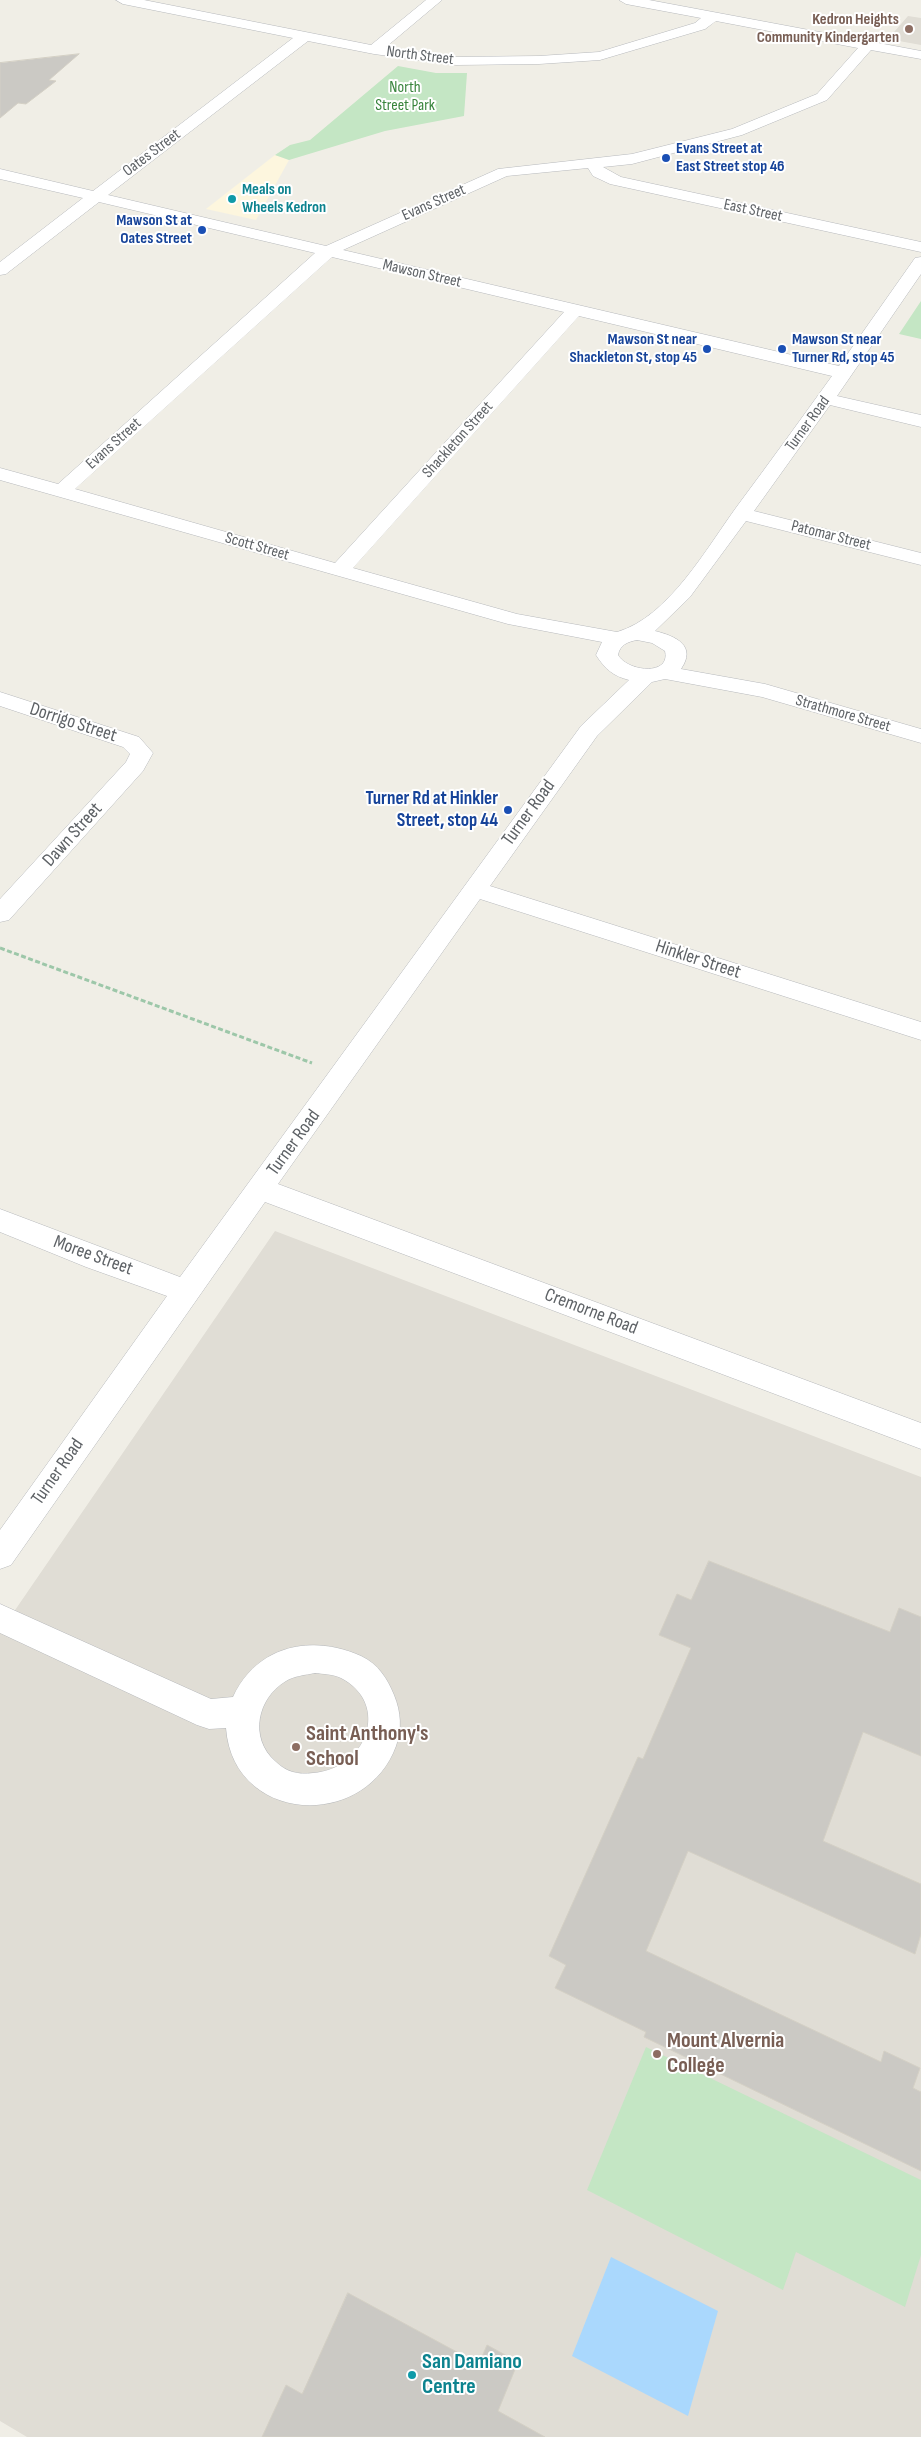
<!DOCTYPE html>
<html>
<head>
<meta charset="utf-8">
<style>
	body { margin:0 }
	canvas { display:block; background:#f0eee6 }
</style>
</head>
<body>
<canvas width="921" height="2437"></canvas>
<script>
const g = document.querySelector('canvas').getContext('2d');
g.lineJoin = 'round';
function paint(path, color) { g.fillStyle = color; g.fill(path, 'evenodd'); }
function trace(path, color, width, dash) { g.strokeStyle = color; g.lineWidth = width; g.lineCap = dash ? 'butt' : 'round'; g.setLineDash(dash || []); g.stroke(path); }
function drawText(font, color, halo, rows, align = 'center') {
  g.font = font + ' "Sofia Sans Condensed",sans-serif'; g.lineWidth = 4; g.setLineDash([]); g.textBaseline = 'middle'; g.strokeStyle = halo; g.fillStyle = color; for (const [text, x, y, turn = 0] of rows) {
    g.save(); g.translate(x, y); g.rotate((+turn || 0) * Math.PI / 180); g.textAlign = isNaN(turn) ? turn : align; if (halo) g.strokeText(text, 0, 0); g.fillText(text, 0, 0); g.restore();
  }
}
paint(new Path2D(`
	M275 155 289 160 256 220 206 209Z`), '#fdf6de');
paint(new Path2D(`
	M908 16 921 18V45L888 39Z
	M275 1231 921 1477V2437H27L0 2421V1632Z`), '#e0ddd5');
paint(new Path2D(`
	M398 66 436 73H467L464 116 385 131 289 160 275 155 290 145 310 140Z
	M921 301V339L899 334Z
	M646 2047 921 2180V2255L905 2307 796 2252 783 2290 587 2190Z`), '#c4e6c4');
paint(new Path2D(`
	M611 2257 718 2311 688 2416 572 2356Z`), '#aad8fd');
const building = new Path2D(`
	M79 54 49 80 56 81 26 104 18 103 0 118V63Z
	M709 1561 890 1632 899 1608 921 1617V1756L863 1732 823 1841 921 1884V1934L915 1954 688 1851 646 1951 881 2062 884 2051 920 2068 913 2088 921 2092V2171L644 2037 646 2032 555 1988 566 1965 549 1956 638 1757 643 1759 691 1648 659 1635 677 1594 691 1600Z
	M348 2293 479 2364 487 2345 518 2362 498 2411 545 2437H262L286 2385 302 2394Z`);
paint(building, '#cbc9c4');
trace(building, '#d4d0c5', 1);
const minor = new Path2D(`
	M116 0H144L371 45 426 0H442L386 47 456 57 539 56 599 52 695 23 701 18 626 4 619 0H649L921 51V59L871 50 827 100 742 135 632 164 603 167 621 177 921 242V252L610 184 593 176 588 168 507 176 343 250 839 366 915 258 921 257V274L837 396 921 415V427L830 405 754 511 921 553V565L746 521 690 597 655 631C676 636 697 646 681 669L765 684 921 729V743L762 697 665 679 652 682 597 736 490 886 921 1022V1040L480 899 278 1184 921 1423V1449L265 1202 11 1565 0 1569V1530L167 1296 86 1267 0 1232V1209L180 1277 581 726 629 680C613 676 605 669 596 655L602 642 508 624 0 480V468L58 484 315 253 99 202 6 274 0 275V262L83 198 0 179V169L93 191 293 38 123 4ZM716 21 858 48 817 94 732 129 632 154 498 169 326 246 108 195 308 41 374 54 456 65 539 64 600 60 705 29ZM332 257 564 312 335 563 75 489ZM579 316 832 376C801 419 770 462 738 505 707 547 669 617 617 632L517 614 353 568ZM637 640 652 643 665 651C671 676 628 672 618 655 620 645 627 642 637 640Z
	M0 692 139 737 153 753 143 771 9 920 0 922V899L126 762 130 754 123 747 0 706Z
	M0 1604 211 1699 233 1697C257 1645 312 1634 361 1656 378 1664 387 1678 394 1695 401 1712 402 1729 396 1746 365 1831 233 1824 226 1728L209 1729 197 1725 0 1633ZM315 1673C323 1674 333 1674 341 1678 391 1704 367 1769 313 1773 298 1775 286 1772 275 1761 249 1738 257 1698 286 1681 294 1676 305 1675 315 1673Z`);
trace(minor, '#b7b9bc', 1);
trace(new Path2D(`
	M0 948 312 1063`), '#9dc7a9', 3, [5, 2.5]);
paint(minor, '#fff');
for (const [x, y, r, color] of [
	[909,29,5,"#8d6e63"],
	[666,158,5,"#1a4fb4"],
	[232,199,5,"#0f9aa8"],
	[202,230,5,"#1a4fb4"],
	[707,349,5,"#1a4fb4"],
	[782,349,5,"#1a4fb4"],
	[508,810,5,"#1a4fb4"],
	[296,1747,5,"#8d6e63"],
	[657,2054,5,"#8d6e63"],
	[412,2375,5,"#0f9aa8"]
]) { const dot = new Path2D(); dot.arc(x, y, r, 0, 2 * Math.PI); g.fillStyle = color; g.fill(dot); trace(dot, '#fff', 2); }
drawText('bold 16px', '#785e54', '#fff', [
	["Kedron Heights",899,20],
	["Community Kindergarten",899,38]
], 'right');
drawText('16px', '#5e6266', '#fff', [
	["North Street",420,56,7],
	["Oates Street",152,153,-37],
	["Evans Street",434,203,-24],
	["East Street",753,211,12],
	["Mawson Street",422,274,13],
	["Turner Road",808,424,-54],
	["Shackleton Street",458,440,-48],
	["Evans Street",114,444,-42],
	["Patomar Street",831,536,14],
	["Scott Street",257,547,16],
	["Strathmore Street",843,714,16]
]);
drawText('16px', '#38843c', '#fff', [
	["North",405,88],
	["Street Park",405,106]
]);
drawText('bold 16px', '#164399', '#fff', [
	["Evans Street at",676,149],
	["East Street stop 46",676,167],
	["Mawson St at",192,221,"right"],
	["Oates Street",192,239,"right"],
	["Mawson St near",697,340,"right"],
	["Shackleton St, stop 45",697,358,"right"],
	["Mawson St near",792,340],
	["Turner Rd, stop 45",792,358]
], 'left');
drawText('bold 16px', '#0d838f', '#fff', [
	["Meals on",242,190],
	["Wheels Kedron",242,208]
], 'left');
drawText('19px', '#5e6266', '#fff', [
	["Dorrigo Street",73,723,18],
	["Turner Road",529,813,-54],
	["Dawn Street",73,835,-48],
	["Hinkler Street",698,960,18],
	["Turner Road",294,1143,-54],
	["Moree Street",93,1256,20],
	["Cremorne Road",591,1312,21],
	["Turner Road",58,1472,-55]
]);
drawText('bold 19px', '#164399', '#fff', [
	["Turner Rd at Hinkler",498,799],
	["Street, stop 44",498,821]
], 'right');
drawText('bold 22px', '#785e54', '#fff', [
	["Saint Anthony's",306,1734],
	["School",306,1759],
	["Mount Alvernia",667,2041],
	["College",667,2066]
], 'left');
drawText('bold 22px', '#0d838f', '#fff', [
	["San Damiano",422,2362],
	["Centre",422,2387]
], 'left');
</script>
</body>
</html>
